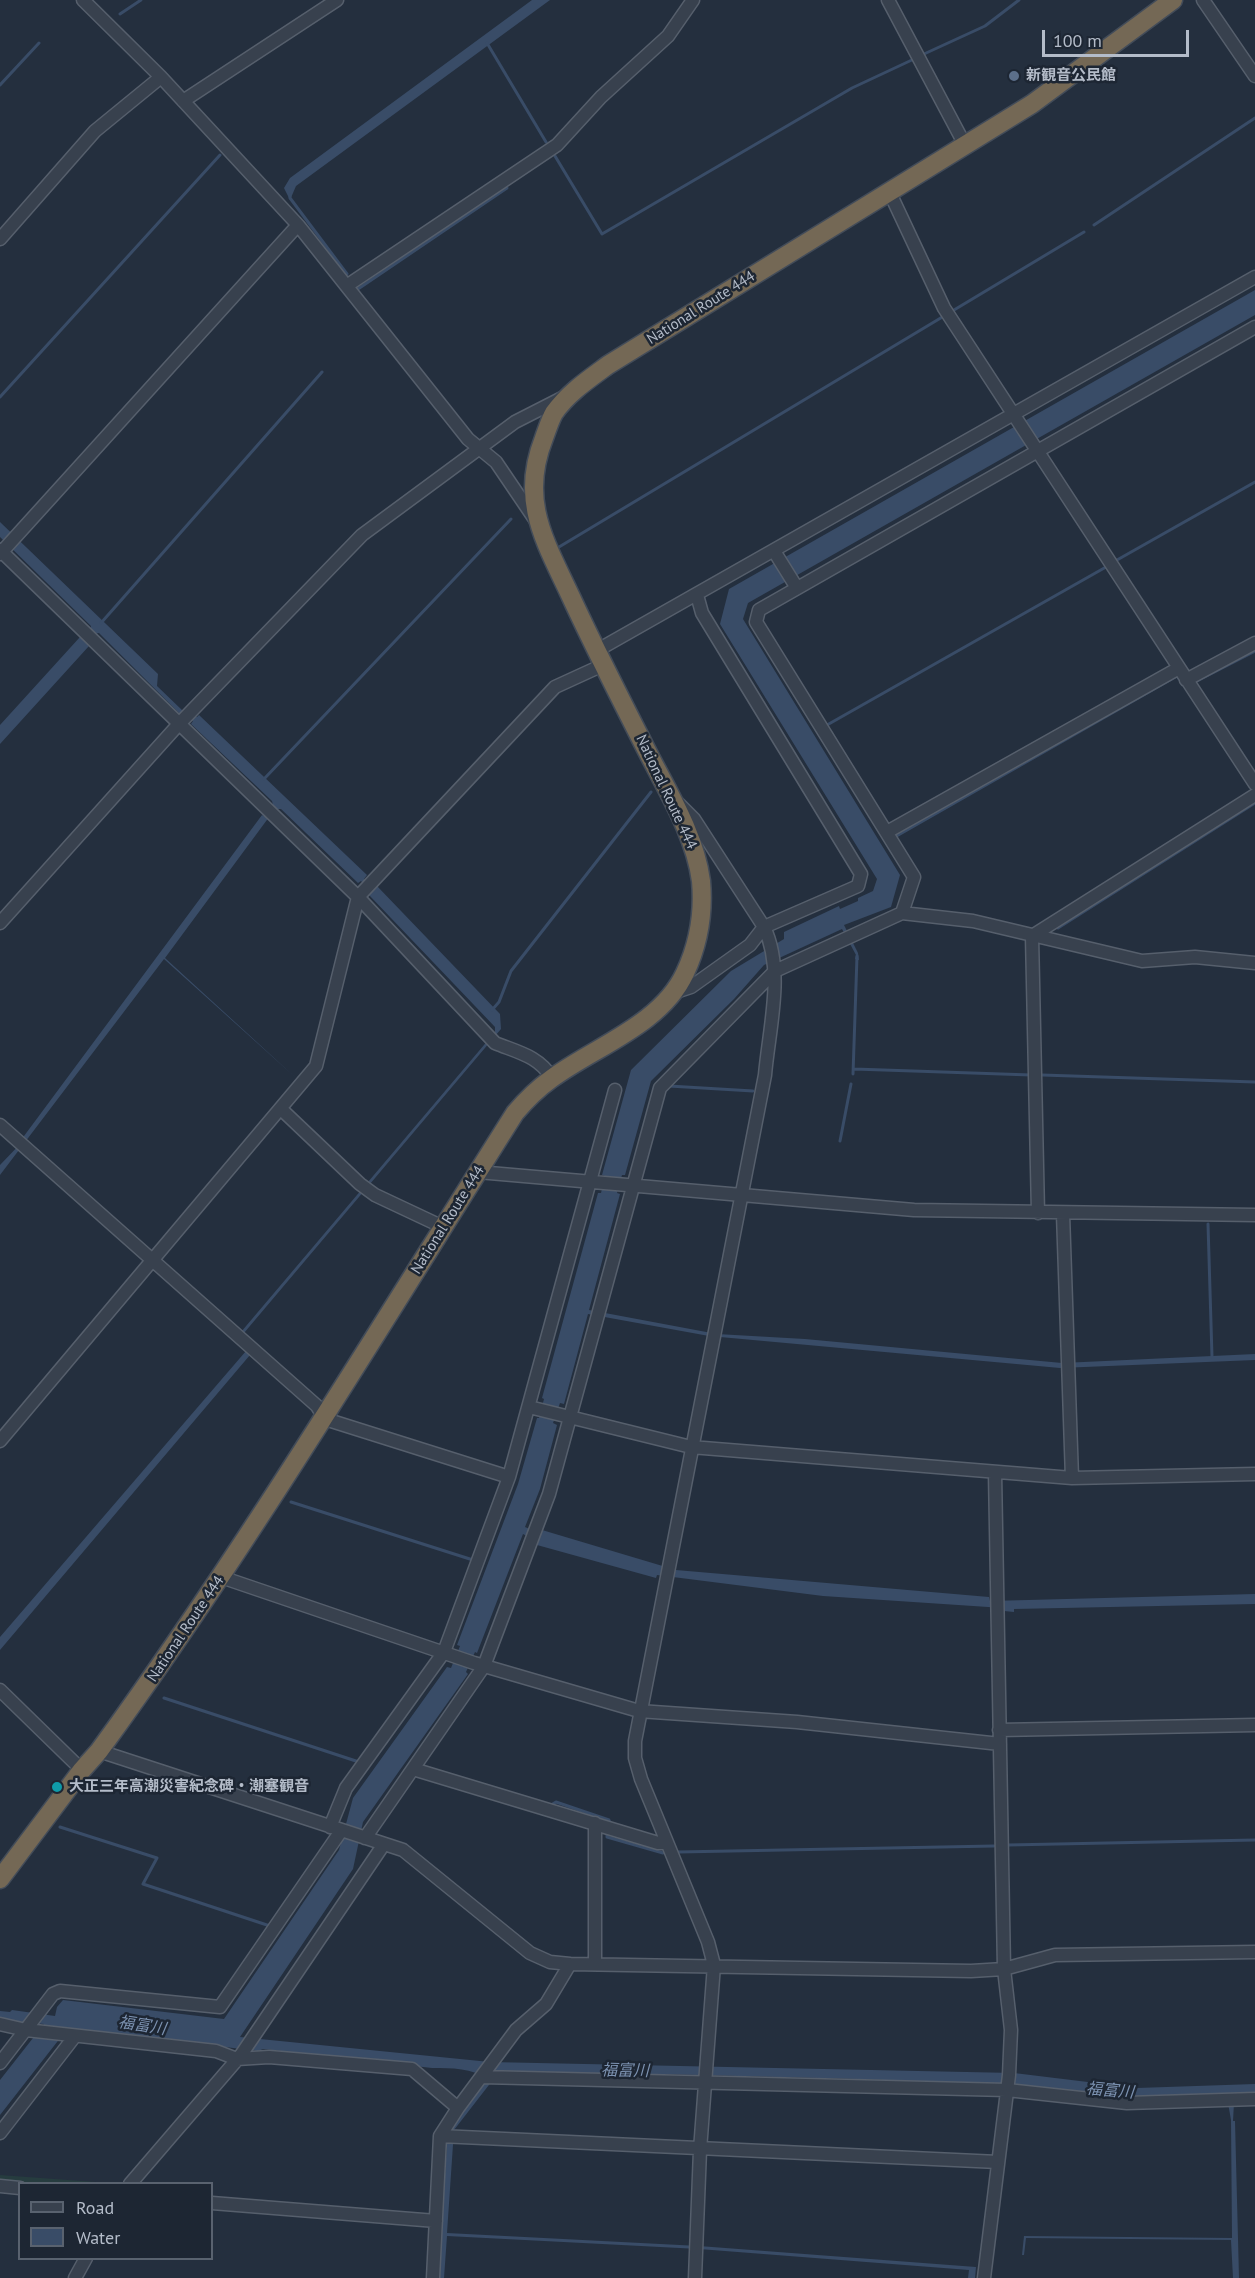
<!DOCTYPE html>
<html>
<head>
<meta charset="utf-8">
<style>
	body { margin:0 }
	#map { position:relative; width:1255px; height:2278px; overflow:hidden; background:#242f3e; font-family:"PT Sans",sans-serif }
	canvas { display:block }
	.legend { position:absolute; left:18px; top:2182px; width:195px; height:78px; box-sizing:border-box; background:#1d2633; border:2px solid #59626f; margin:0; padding:8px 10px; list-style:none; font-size:18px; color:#b4bcc9 }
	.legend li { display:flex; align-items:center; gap:12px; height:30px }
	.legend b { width:30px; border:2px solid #59626f }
	.scale { position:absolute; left:1042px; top:30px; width:147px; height:27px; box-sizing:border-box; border:3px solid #b4bcc9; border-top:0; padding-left:8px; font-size:18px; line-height:21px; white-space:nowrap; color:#b4bcc9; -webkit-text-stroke:4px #1d2633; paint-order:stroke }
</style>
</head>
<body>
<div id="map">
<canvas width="1255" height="2278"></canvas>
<ul class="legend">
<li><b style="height:8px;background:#38414e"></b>Road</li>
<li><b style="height:16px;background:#394c67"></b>Water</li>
</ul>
<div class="scale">100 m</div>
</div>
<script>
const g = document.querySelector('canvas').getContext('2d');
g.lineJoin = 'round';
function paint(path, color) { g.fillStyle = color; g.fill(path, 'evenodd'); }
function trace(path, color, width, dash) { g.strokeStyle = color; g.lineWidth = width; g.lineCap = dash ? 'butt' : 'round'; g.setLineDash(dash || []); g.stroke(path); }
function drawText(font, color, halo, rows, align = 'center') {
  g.font = font + ' "PT Sans","Noto Sans JP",sans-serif'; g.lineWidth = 5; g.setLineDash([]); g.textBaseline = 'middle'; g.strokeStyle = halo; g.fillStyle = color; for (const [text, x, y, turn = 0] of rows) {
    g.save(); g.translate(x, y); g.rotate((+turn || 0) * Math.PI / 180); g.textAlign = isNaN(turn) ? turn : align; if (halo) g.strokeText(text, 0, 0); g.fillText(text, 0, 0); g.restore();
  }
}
paint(new Path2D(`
	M0 2175 109 2183 0 2184Z`), '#263c3f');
paint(new Path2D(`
	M532 0H550L296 186 290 200 284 188 290 178Z
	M1255 290V315L748 603 743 619 900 875 891 907 844 925 858 953 859 960 855 959 856 955 842 929 764 965 734 999 651 1081 625 1175H622L617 1193 620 1194 589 1310 717 1334 805 1339 1062 1363 1255 1354V1360L1060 1368 709 1336 588 1314 564 1404 560 1403 553 1423 557 1425 540 1489 525 1527 532 1530 529 1537 523 1534 477 1653 475 1652 466 1672 468 1674 363 1822 353 1869 240 2037 490 2062 1014 2073 1137 2088 1255 2084V2094L1234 2103 1233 2121H1235L1239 2278H1233L1231 2240 1026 2238 1024 2255H1022L1024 2236 1232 2238 1231 2120 1228 2103 1127 2098 1004 2085 858 2079 660 2074 492 2081 454 2130 447 2233 699 2246 976 2267 975 2278H968L969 2270 699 2249 447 2236 444 2278H438L447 2144 450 2141 448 2128 488 2079C472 2068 452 2068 432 2068L263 2049 258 2051 68 2028 0 2115V2080L44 2024 0 2020V2011L10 2012 12 2010 55 2016 57 2007 63 2000 224 2019 339 1850 353 1798 447 1667 451 1668 460 1646 457 1645 518 1484 537 1418H539L544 1399 542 1398 598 1193H601L605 1176 602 1175 631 1070 731 971 784 939V932L839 906 840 909 858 901V898L873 891 877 879 720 624 729 589Z
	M0 522 158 674 157 686 183 711 197 717 199 715 367 875 364 879 375 888 377 886 500 1014 501 1029 244 1333 250 1355 0 1650V1637L246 1351 241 1332 495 1032V1027L369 895 371 892 361 881 358 883 281 809H275L165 958 296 1078 164 959 0 1175V1165L23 1141 24 1136 262 815 264 816 273 805 272 801 191 724 193 721 182 716 99 633 94 634 86 642 89 646 0 744V725L80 637 83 639 90 631 91 626 0 537Z
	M542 1530 676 1570 989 1597 990 1601 1255 1594V1604L1014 1609V1612L1004 1611 1003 1608 823 1596 657 1575 656 1578 537 1545Z`), '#394c67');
trace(new Path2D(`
	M120 14 141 0
	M487 43 546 142
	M924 54 985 26 1019 0
	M0 85 39 43
	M555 156 602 234 852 88 914 59
	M290 195V198L347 274
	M1094 225 1255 118
	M358 289 507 188
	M954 310 1084 232
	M0 397 220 155
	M559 547 944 316
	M1117 560 1255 482
	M101 623 322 372
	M1193 683 1255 651
	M827 725 1106 567
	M264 779 511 519
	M893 838 1177 676 1182 683
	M1058 928 1255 803
	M492 1010 499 1002 511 971 651 792
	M854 1069 1031 1075
	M853 1074 857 956
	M1042 1075 1255 1082
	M669 1086 753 1091
	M840 1141 851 1084
	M1208 1224 1212 1357
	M291 1502 473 1560
	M164 1698 359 1762
	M551 1805 556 1802 609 1820 610 1824
	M60 1827 157 1858 143 1884 270 1926
	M607 1833V1837L663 1853
	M1008 1845 1255 1840
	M678 1852 994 1846`), '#394c67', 3);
const minor = new Path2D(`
	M83 0 161 77 298 225 468 439 496 462 536 521
	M888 0 965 145
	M1203 0 1255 76
	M183 101 337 0
	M889 191 944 308 1255 784
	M0 239 95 131 161 77
	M348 285 557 145 601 97 668 36 693 0
	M0 550 358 897 495 1043C517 1052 539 1056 552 1078
	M774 551 797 588
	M0 554 298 225
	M596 651 1255 277
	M1186 680 1255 643
	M678 803 694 819 764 927C785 971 769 1028 765 1075L635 1741V1758L641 1779 708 1942 714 1965 700 2150 695 2278
	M887 832 1179 668
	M902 913 914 877 756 622 759 610 1255 327
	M0 923 178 725 362 535 515 422 564 397
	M1032 936 1038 1213
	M1032 936 1255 795
	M673 993 691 987 750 945 764 927 858 886 861 874 702 613 697 595
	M281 1109 360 1184 375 1195 443 1227
	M0 1125 317 1406 325 1419 509 1477
	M478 1172 914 1210 1255 1215
	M1063 1214 1072 1478
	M529 1407 691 1447 1072 1478 1255 1474
	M0 1441 316 1066 358 897 555 687 603 665
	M221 1577 474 1663 639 1711 797 1722 1000 1744
	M0 1690 82 1770
	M999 1730 1255 1725
	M99 1751 403 1850 530 1953 550 1962 570 1964
	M413 1769 658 1843H667
	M595 1823V1963
	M330 1827 346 1788 444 1652 509 1477 615 1090
	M365 1838 484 1666 549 1494 660 1088 775 971 902 913 973 921 1142 961 1195 957 1255 963
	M0 2024 26 2030 216 2051 237 2059 269 2057 412 2069 458 2108
	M0 2063 53 1994 60 1991 220 2007 341 1831
	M482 2077 1007 2090 1127 2103 1255 2099
	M0 2133 75 2036
	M440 2136 998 2162
	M130 2184 241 2055 384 1844
	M0 2186 20 2188
	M212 2203 436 2221
	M75 2278 86 2258
	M433 2278 440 2136 458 2108 516 2030 546 2004 570 1964 971 1971 1004 1969 1055 1955 1255 1952
	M984 2278 1009 2075 1011 2030 1004 1969 995 1473`);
const highway = new Path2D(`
	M0 1879 82 1770 99 1751C249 1545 379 1328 515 1113 526 1100 537 1089 551 1079 594 1047 661 1025 685 973 699 943 704 914 701 881 695 835 668 792 647 751 621 700 595 649 571 597 545 541 519 501 544 438 547 430 550 420 554 413 568 393 589 379 608 365L1032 104 1173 0`);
trace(minor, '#565f6c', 15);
trace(highway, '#434c59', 21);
trace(minor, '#38414e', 12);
trace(highway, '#746855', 18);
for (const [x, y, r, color] of [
	[1014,76,6,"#5c6f8a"],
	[57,1787,6,"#0f9aa8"]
]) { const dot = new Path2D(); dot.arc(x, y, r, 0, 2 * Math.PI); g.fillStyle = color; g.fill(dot); trace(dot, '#1d2633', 2); }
drawText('bold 15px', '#b4bcc9', '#1d2633', [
	["新観音公民館",1026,76],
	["大正三年高潮災害紀念碑・潮塞観音",69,1787]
], 'left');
drawText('15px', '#b4bcc9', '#1d2633', [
	["National Route 444",701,308,-32],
	["National Route 444",666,792,65],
	["National Route 444",448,1220,-58],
	["National Route 444",186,1629,-56]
]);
drawText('italic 16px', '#7c92b1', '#1d2633', [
	["福富川",142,2026,9],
	["福富川",625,2071,1],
	["福富川",1110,2091,5]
]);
</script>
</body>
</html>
